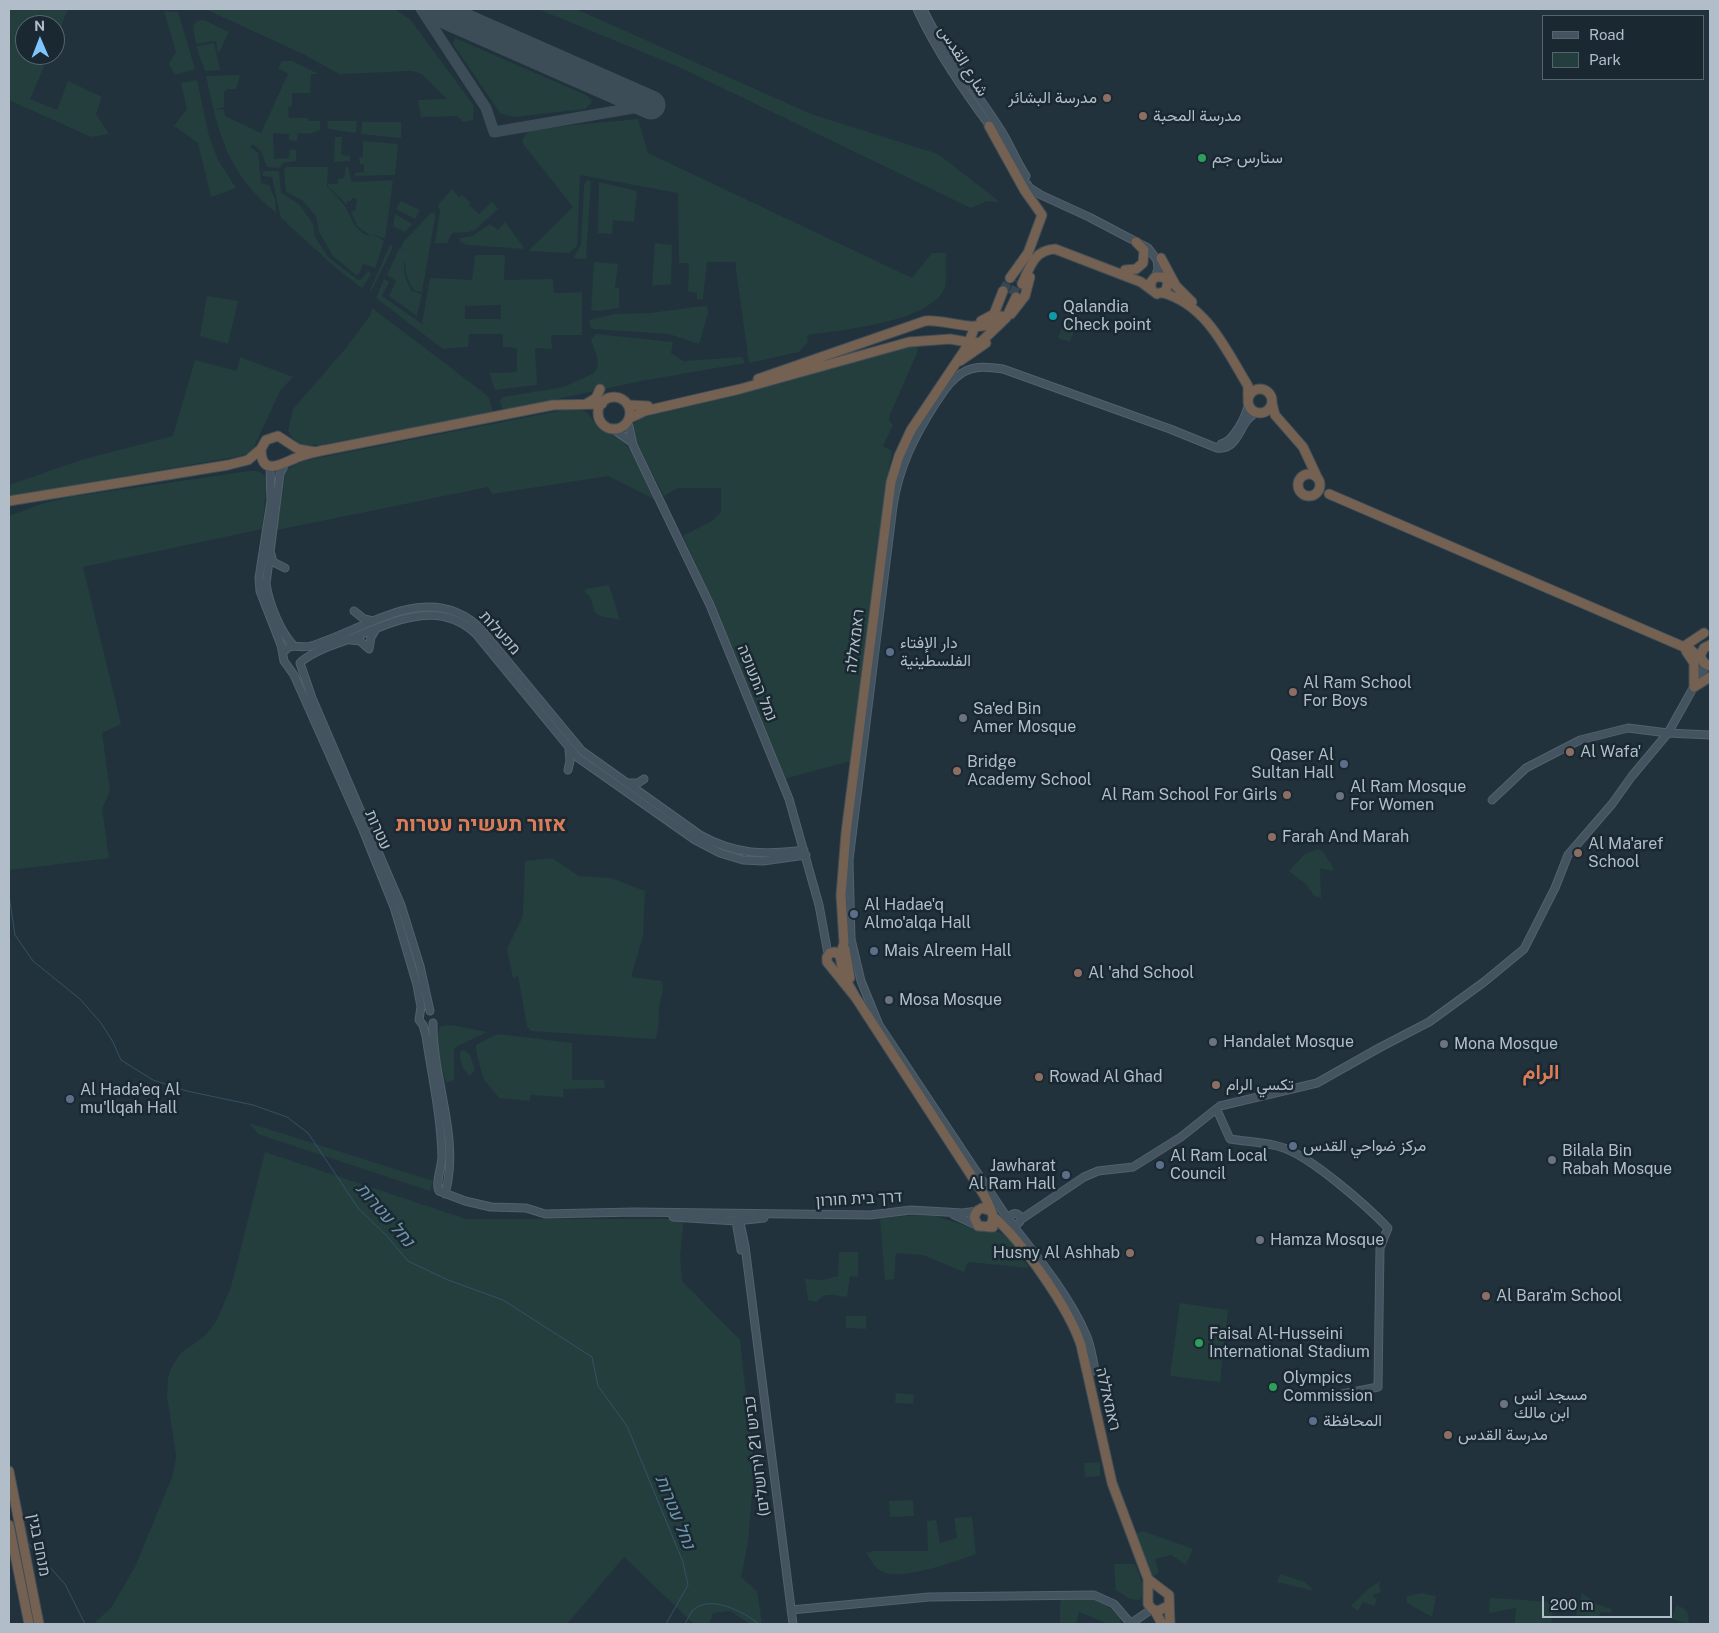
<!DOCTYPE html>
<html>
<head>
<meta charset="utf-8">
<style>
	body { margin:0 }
	#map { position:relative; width:1719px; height:1633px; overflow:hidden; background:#21323d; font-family:"Public Sans",sans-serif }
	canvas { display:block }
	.frame { position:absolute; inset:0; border:10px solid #b1bec9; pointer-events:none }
	.legend { position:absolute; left:1542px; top:15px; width:162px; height:65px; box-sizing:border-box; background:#1a2832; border:1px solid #56646e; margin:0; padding:6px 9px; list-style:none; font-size:15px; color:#b1bec9 }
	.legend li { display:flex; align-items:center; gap:10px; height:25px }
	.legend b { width:25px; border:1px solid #56646e }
	.north { position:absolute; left:15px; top:15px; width:50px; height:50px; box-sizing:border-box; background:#1a2832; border:1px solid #56646e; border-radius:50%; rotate:359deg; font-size:14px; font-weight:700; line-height:20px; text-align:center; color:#b1bec9 }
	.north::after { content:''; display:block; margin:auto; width:18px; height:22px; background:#80c6fe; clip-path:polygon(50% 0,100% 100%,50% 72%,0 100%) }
	.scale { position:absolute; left:1542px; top:1596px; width:130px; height:22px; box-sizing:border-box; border:2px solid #b1bec9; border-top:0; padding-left:6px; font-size:15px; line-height:18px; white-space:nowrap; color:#b1bec9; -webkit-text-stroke:4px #1a2832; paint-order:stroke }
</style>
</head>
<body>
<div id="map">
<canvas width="1719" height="1633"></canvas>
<div class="frame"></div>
<ul class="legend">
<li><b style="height:6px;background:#435360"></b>Road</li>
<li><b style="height:14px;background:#233e3d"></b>Park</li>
</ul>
<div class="north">N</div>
<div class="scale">200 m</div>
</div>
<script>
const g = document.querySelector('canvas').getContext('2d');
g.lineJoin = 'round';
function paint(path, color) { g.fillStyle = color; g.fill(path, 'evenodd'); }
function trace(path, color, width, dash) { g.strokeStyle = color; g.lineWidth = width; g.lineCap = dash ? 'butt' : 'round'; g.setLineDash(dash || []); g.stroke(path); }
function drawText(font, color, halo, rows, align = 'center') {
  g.font = font + ' "Public Sans",Vazirmatn,Heebo,sans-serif'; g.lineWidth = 5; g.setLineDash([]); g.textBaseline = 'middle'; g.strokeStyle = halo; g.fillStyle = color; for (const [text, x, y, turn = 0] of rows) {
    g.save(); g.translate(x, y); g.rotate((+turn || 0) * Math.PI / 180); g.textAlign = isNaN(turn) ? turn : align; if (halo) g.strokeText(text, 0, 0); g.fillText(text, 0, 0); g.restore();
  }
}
paint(new Path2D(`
	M9 9H68L55 40V25H25V55H49L30 99 57 110 68 81 102 97 96 114 109 134 91 137 9 100Z
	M205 9H394L410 19 474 106 473 120 463 122 457 116 421 117 418 100 447 99 422 74 412 71 339 74 303 54Z
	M538 9H576L811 114 938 154 1000 202 987 201 971 208 679 67Z
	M164 11 178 12 195 69 175 75 169 64 176 52Z
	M204 20 229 32 218 54 216 41 196 44 193 26 197 21Z
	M455 38 588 96 592 102 585 109 513 117 500 113 453 44Z
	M214 43 220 70 205 71 196 46Z
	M282 61H292L319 74H311L310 93H292V106L288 107 289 118H308V121H320V130L309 134 298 133 297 141 289 140V134L273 133 274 159 289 158 290 149 296 150V161L283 163 280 168 267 167 261 151 253 144 250 147 258 153 261 183 269 185 275 199 276 213C226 171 219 135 206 76L240 75 236 89H227L224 92V107L214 110 224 109 225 116 261 133 288 74 278 68Z
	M197 80 209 136 218 160 236 188 211 197 198 143 174 126 187 109 181 83Z
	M638 119 648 153 912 278 932 253H946C945 261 947 282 945 287 931 323 840 330 807 335L808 342 799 352 749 363 735 262H707L703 299 697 300V293L688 291 689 263H679L678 193 580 175 577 246 569 253 528 251 573 207 524 145 522 140 527 133 533 129Z
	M327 121H357L356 133 329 129Z
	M362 122H401V138L361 134Z
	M335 137H342L341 155 350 156V161L334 162Z
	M363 141 398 144 395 175 355 176V173L364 172V165L360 164 359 157H363Z
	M346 166 348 167 351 180 354 182 393 180 385 239 376 235 371 236 357 226 351 211H355L357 199 352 198 351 201H347V205L328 186V184H338V179L344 178Z
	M286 167H328L327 186 345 206 355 226 365 235 376 236 384 241 375 268 363 264 359 274 356 275 333 256 319 232 316 216 302 200 286 192 284 169Z
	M263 171H279L281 193 299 204 313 224 315 237 329 258 358 280 362 279 368 271 371 274 362 288 336 268 281 218 272 177 263 176Z
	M587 180 591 181 586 259 573 258 581 245 584 185Z
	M599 182 637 191 634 222 613 220 612 234 598 233Z
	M452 189 459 197 462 195 471 203 469 205 479 214 492 202 498 209 476 229 469 232 452 233 447 243H435L440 212 438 205Z
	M401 201 420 210 415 219 396 209Z
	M432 212 435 214V218L422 292 415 291C407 282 405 272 405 260 402 272 406 281 412 291L422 294 417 316 389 296 396 281 387 275 400 247 404 250 401 246 404 241Z
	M395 214 412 224 405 232 393 226Z
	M505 222 525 249 468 245 460 242V238L472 236 490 224 498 230Z
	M655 243 672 245 671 284 652 286Z
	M390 245 393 246 392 249 371 292 370 290Z
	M475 255H505L504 280 553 279 554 293 582 292V335H551L552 349 535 348 537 385 495 390 489 373 517 372V348L503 347V334H469L468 347 443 349 376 298 384 279 389 282 382 296 422 324 430 278 472 280ZM501 305V319H465V306Z
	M594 262 618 264 615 288H619V308L599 311 591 310Z
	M207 296 238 301 228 344 200 336Z
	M703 306 707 307 708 313 699 344 669 334 594 329 591 328 589 320 614 314 650 313Z
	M372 308 484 393 489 398 493 412 320 445C305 446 296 446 288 431L293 409 346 348 370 316Z
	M1068 311 1080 315 1070 342 1058 338Z
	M596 334 673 342 671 353 683 361 742 357 745 363 641 381 505 410 502 408 500 402 503 397 564 387 594 373C603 362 594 351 591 340Z
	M915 344 918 347 917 353 889 417V421L893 425 883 446 892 451 884 496 854 760 784 779 683 536 712 521 721 512V488H678L664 496 635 439 632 425 639 419 657 413 782 383Z
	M240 357 293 377 280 391 252 451 241 456 9 496V485L81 460 173 436 195 360 237 371Z
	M569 409C590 409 587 414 599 428 605 435 617 434 622 440 638 457 649 481 660 502L608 476 492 494 488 487 277 530 285 475 288 469 303 461Z
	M250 471C260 471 264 472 267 481L262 529 83 567 121 724 102 733 110 791 102 809 109 858 9 870V516L41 504 70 497Z
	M609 585 620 620C614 618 601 618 596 613 590 606 596 599 584 592L586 589Z
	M1318 849 1323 852 1334 869 1332 871 1320 868 1321 898 1314 896 1307 885 1289 871 1305 854Z
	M552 858 579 876 611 878 645 891 643 936 631 977 662 981C665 992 660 997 659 1008 658 1020 660 1028 655 1039L531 1031 527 1026 518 976 513 978 507 949 523 916 525 861Z
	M451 1025 487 1032 457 1046 454 1050V1080L446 1083C443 1067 432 1040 441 1026Z
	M497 1034 572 1043V1080H604L605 1088 563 1089 564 1097 530 1095V1101L499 1098C495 1092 488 1086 484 1079 482 1075 475 1049 476 1045Z
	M464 1050 470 1055 475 1070 469 1076C463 1069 459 1061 460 1052Z
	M249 1123 433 1181 430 1191 258 1134Z
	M265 1152 466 1219H684L680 1257 682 1281 740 1340 754 1470 748 1542 741 1577 757 1591 762 1624H750L730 1611 713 1613 709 1624H694L624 1557 567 1624H93L111 1608 135 1567 173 1475 176 1456 167 1396 168 1378 171 1368 181 1353 205 1336 216 1322 231 1287Z
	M920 1215 935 1216 983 1231 998 1232 1007 1236 1029 1268 968 1262 964 1272 923 1255 896 1253 894 1279 885 1280 880 1218Z
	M839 1252H858V1277L850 1276 847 1297C836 1296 824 1291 817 1302L808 1300 805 1279 822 1280 838 1276Z
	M1180 1303 1228 1310 1220 1382 1170 1376Z
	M846 1316H866V1329L846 1328Z
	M896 1393 914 1395 913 1404 895 1403Z
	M1100 1462V1476L1085 1477 1084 1463Z
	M913 1500 914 1516 890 1517 889 1501Z
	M972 1517 976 1554C957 1561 899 1582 881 1571 874 1567 871 1560 866 1553L875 1551H928L927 1521 936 1520 940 1543 957 1538 954 1518Z
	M1143 1531 1193 1549 1186 1565 1171 1555 1155 1559 1159 1573 1151 1578 1135 1534Z
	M1114 1564H1135C1139 1575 1147 1589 1140 1600L1130 1599 1116 1590Z
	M1280 1574 1305 1582 1314 1591 1277 1582Z
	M1381 1581 1379 1586 1381 1592 1372 1595 1377 1600 1374 1606 1363 1602 1358 1611 1351 1606 1369 1588Z
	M1421 1593 1436 1596 1432 1617 1407 1603 1406 1597Z
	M1582 1593 1597 1604 1611 1609V1613L1600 1612 1599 1617 1576 1615Z
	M1064 1597C1091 1598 1100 1597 1120 1617L1121 1624H1108L1079 1612 1076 1624H1060V1602Z
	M1490 1598 1554 1602 1551 1624 1515 1623 1516 1608 1489 1613Z
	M1676 1605C1687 1609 1689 1612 1689 1624L1672 1619Z`), '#233e3d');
trace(new Path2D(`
	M9 895 15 935 33 961 80 999 101 1023 113 1042 121 1060 153 1080 187 1091 253 1105 287 1117 308 1133 358 1208 386 1235 408 1261 448 1280 503 1300 592 1357 598 1386 627 1426 683 1562 688 1585 666 1624
	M27 1542 65 1584 85 1624
	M685 1624C687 1620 690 1614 693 1610 711 1594 744 1612 759 1624`), '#345165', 1);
trace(new Path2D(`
	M421 9 486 108 494 132 651 105`), '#3c4d58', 11);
trace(new Path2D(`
	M433 9 651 105`), '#3c4d58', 29);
trace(new Path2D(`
	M1003 291 1010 278
	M1012 295 1019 282`), '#374752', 9, [9, 4.5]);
const secondary = new Path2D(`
	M917 9C937 52 964 91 992 129
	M923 9C943 52 975 89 1000 129 1010 144 1016 161 1026 176
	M1020 175 1030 188 1041 195 1089 217 1148 248 1157 260 1158 269 1155 277
	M628 422 633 445 710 605 789 799 819 905 828 954
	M613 429 630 441
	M1221 444C1233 442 1246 417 1248 405
	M285 464 280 474 266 584C269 603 280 632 294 646
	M270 466 271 501 259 578 260 591 281 645 284 661 294 675 363 830 394 907 417 985 421 1007 419 1020 423 1025 426 1036C432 1076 441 1116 442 1156 442 1167 435 1182 439 1191L465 1201 491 1207 526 1208 545 1214 634 1212 870 1215 911 1210 963 1213 977 1211
	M271 554 273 562 285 568
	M354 611 364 619 373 621
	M350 640 360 641 369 649
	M369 649 371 637 376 629
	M283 652 289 647C296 645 303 648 311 646 367 629 429 578 481 629L582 751 700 835C735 855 766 855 804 850
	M302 661C317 649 337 644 355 637 395 621 439 599 476 634L577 757 695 840 720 853 743 860 763 861 806 855
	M300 663 312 698 401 905 420 966 430 1011
	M568 770 570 761 569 749
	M628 783H638L644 779
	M1492 800 1526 768 1580 740 1628 728 1668 733 1710 735
	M433 1023C432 1079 461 1138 445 1194
	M1217 1110 1230 1139C1248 1142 1267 1142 1284 1148 1312 1158 1366 1205 1388 1228L1380 1248 1378 1387 1332 1396 1320 1395
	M1009.5 1219a5.5 5.5 0 1 1 11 0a5.5 5.5 0 1 1-11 0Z
	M738 1214 745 1246 793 1624
	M954 1215 978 1226
	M737 1216 736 1221 741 1250
	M673 1217 736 1221 764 1218
	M1020 1220 1084 1177 1098 1171 1133 1167 1181 1137 1220 1106 1317 1083 1379 1048 1429 1022 1484 982 1524 949 1555 888 1568 855 1612 804 1632 776 1668 733 1706 665
	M1010 1222 879 1025 861 981 851 939 849 860 893 506C899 467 914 437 935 404 943 393 950 380 962 373 975 365 989 367 1003 369L1170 429 1217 448C1240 451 1239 420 1256 413
	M1011 1223C1037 1256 1071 1298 1087 1337 1091 1347 1093 1359 1095 1371
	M791 1610 929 1597 1094 1595 1114 1604 1131 1624
	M1130 1624 1152 1609`);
const highway = new Path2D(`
	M989 126 1025 191 1042 215 1028 253 1010 278
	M1161 258 1176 286 1192 302
	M1125 270 1136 269 1143 263 1144 250 1136 242
	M1022 284C1030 267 1034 250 1055 249L1141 282 1157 294 1166 291 1168 281 1163 277H1155L1151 282V288
	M1163 293C1207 305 1226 350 1248 386V397
	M1011 314 1025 296 1030 277
	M981 321 994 314 1003 291
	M960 361 986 343
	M758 379 925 321C947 318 984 338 1001 316
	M1248 401a12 12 0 1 1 24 0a12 12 0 1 1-24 0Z
	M598 413a16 16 0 1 1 32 0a16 16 0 1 1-32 0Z
	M1272 403 1275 415 1303 447 1318 479
	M586 404 596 398 600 389
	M628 405 648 406
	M630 418 645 411 740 389 909 342 950 339 973 343 981 342 1006 318 1016 297
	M323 450C314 453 305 454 296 458 283 463 261 478 261 449L266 440 278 436 298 449 315 452 553 405 602 404
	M1298 485a11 11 0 1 1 22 0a11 11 0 1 1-22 0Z
	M1329 494 1691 650 1701 659
	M9 501 228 465 248 460 261 449
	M1686 645 1704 633
	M1710 645 1704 648 1700 656 1704 663 1710 666
	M1686 651 1694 663V687
	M1694 687 1710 677
	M845 949 850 978
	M840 956 844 943 841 895 846 833 891 482 899 456 911 430 968 345 975 326
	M856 998 827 962V957L830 953 835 952 840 956 844 977 856 998 984 1195C989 1206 999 1219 988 1227
	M991 1211 982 1208 977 1211 974 1217 978 1226 993 1227
	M994 1217C1023 1243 1069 1308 1081 1345L1112 1483 1148 1579V1604L1152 1609 1158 1611 1168 1606
	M9 1471 39 1624
	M9 1525 29 1624
	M1148 1579 1169 1595 1170 1624
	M1155 1611 1162 1624`);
trace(secondary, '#53616b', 9);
trace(highway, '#404e58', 11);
trace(secondary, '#435360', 7);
trace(highway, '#746152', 9);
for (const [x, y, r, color] of [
	[1107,98,5,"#8d6e63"],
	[1143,116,5,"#8d6e63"],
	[1202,158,5,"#2e9e5b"],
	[1053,316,5,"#0f9aa8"],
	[890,652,5,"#5c6f8a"],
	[1293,692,5,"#8d6e63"],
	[963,718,5,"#6b7280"],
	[1570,752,5,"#8d6e63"],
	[1344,764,5,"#5c6f8a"],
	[957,771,5,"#8d6e63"],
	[1287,795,5,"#8d6e63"],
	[1340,796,5,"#6b7280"],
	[1272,837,5,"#8d6e63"],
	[1578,853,5,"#8d6e63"],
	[854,914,5,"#5c6f8a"],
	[874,951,5,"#5c6f8a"],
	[1078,973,5,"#8d6e63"],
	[889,1000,5,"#6b7280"],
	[1213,1042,5,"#6b7280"],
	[1444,1044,5,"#6b7280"],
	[1039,1077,5,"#8d6e63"],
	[1216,1085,5,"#8d6e63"],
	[70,1099,5,"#5c6f8a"],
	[1293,1146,5,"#5c6f8a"],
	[1552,1160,5,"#6b7280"],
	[1160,1165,5,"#5c6f8a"],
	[1066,1175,5,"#5c6f8a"],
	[1260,1240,5,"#6b7280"],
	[1130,1253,5,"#8d6e63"],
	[1486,1296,5,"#8d6e63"],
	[1199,1343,5,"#2e9e5b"],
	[1273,1387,5,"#2e9e5b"],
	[1504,1404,5,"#6b7280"],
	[1313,1421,5,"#5c6f8a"],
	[1448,1435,5,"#8d6e63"]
]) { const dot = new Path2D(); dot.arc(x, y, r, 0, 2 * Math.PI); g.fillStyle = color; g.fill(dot); trace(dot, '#1a2832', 2); }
drawText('16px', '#b1bec9', '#1a2832', [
	["شارع القدس",963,61,58],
	["מפעלות",500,633,48],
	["ראמאללה",855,641,-83],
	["נמל התעופה",757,683,68],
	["עטרות",378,830,66],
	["דרך בית חורון",859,1199,-3],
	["ראמאללה",1108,1399,77],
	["כביש 21 (ירושלים)",757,1456,-97],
	["מנחם בגין",39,1545,79]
]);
drawText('16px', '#b1bec9', '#1a2832', [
	["مدرسة البشائر",1097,98,"right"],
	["مدرسة المحبة",1153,116],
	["ستارس جم",1212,158],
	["Qalandia",1063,307],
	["Check point",1063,325],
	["دار الإفتاء",900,643],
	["الفلسطينية",900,661],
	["Al Ram School",1303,683],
	["For Boys",1303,701],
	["Sa'ed Bin",973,709],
	["Amer Mosque",973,727],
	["Al Wafa'",1580,752],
	["Qaser Al",1334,755,"right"],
	["Sultan Hall",1334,773,"right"],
	["Bridge",967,762],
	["Academy School",967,780],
	["Al Ram Mosque",1350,787],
	["For Women",1350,805],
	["Al Ram School For Girls",1277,795,"right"],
	["Farah And Marah",1282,837],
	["Al Ma'aref",1588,844],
	["School",1588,862],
	["Al Hadae'q",864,905],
	["Almo'alqa Hall",864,923],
	["Mais Alreem Hall",884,951],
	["Al 'ahd School",1088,973],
	["Mosa Mosque",899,1000],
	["Handalet Mosque",1223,1042],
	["Mona Mosque",1454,1044],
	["Rowad Al Ghad",1049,1077],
	["تكسي الرام",1226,1085],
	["Al Hada'eq Al",80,1090],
	["mu'llqah Hall",80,1108],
	["مركز ضواحي القدس",1303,1146],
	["Bilala Bin",1562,1151],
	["Rabah Mosque",1562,1169],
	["Al Ram Local",1170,1156],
	["Council",1170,1174],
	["Jawharat",1056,1166,"right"],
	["Al Ram Hall",1056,1184,"right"],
	["Hamza Mosque",1270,1240],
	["Husny Al Ashhab",1120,1253,"right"],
	["Al Bara'm School",1496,1296],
	["Faisal Al-Husseini",1209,1334],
	["International Stadium",1209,1352],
	["Olympics",1283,1378],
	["Commission",1283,1396],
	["مسجد انس",1514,1395],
	["ابن مالك",1514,1413],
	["المحافظة",1323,1421],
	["مدرسة القدس",1458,1435]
], 'left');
drawText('italic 18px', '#6f95ae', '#1a2832', [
	["נחל עטרות",385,1215,49],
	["נחל עטרות",675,1512,68]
]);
drawText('bold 21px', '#db7c59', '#1a2832', [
	["אזור תעשיה עטרות",481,825],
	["الرام",1541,1073]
]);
</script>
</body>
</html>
